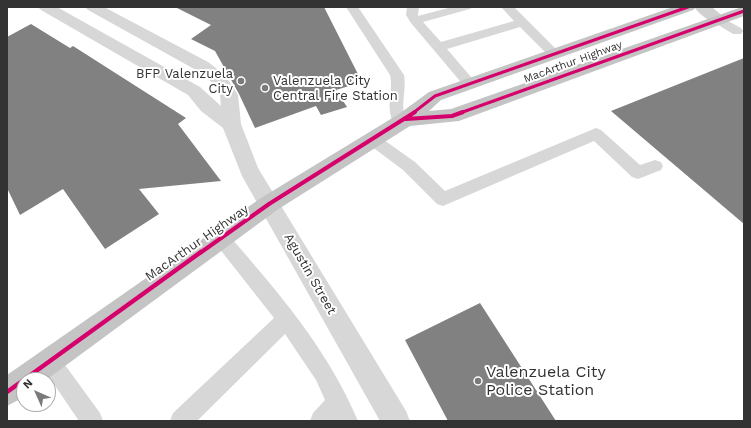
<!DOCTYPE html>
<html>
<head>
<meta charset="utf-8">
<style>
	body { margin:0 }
	#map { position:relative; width:751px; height:428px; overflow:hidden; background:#fff; font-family:"Work Sans",sans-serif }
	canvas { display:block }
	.frame { position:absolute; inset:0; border:8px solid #333; pointer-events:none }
	.north { position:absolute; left:16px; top:372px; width:40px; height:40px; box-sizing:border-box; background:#fff; border:1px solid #adadad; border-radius:50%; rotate:315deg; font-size:11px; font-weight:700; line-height:16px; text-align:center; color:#333 }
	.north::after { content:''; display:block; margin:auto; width:14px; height:18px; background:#7a7a7a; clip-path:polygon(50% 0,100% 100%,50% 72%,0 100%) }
</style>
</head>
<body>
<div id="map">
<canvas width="751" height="428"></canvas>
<div class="frame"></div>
<div class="north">N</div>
</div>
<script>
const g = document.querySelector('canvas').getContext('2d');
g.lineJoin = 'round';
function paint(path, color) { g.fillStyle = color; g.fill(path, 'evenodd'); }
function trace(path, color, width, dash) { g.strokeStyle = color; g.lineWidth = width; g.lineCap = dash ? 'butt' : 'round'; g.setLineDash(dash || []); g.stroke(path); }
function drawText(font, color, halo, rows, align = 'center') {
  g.font = font + ' "Work Sans",sans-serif'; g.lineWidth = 4; g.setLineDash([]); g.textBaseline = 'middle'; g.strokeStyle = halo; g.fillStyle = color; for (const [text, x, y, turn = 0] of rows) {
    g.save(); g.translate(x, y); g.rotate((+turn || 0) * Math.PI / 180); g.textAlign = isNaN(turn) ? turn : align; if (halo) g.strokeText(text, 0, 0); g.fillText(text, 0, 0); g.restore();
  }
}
paint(new Path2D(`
	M175 7H324L362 82 336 90 347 107 321 115 316 106 255 128 239 94 215 51 191 39 211 25Z
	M31 24 70 48 73 46 186 118 178 124 221 181 139 189 159 214 105 249 63 189 20 215 7 188V37Z
	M744 58V224L611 111Z
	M480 303 556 421H448L405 340Z`), '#818181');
paint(new Path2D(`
	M346 7H358L404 75C407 91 399 106 407 122L405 126 400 127 395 126C384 106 394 95 390 75Z
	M407 7H419L418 16 452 7H472L470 9 423 22 441 42 514 21 501 7H514L561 54 560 57H550L520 27 447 49 477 84 475 87H465L411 23 406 15Z
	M719 16 741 28 743 31 741 34H733L715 23 713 20 715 17Z
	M596 128 601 130 640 165 655 160 661 162 663 166 661 170 638 179 632 177 594 141 443 206 437 204 403 170 367 143 364 139 367 135 372 133 377 135 415 162 445 191Z
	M221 230 227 233C277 291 328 349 358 421H310L313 413 325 400 316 380 285 334 197 421H170L173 413 274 318 215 243 212 238 215 233Z
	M50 351 57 354 100 413 103 421H79L43 368 40 361 43 354Z`), '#d7d7d7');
paint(new Path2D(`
	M38 7H57L200 87 221 106 220 95 213 83 196 70 88 10 85 7H104L208 62 225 75 238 95 241 124 258 168 406 411 410 421H380L242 176 223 128 201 111 188 95 41 10Z`), '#d7d7d7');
paint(new Path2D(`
	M694 7H712L727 20 725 23C714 26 701 16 694 7Z`), '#d0d0d0');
paint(new Path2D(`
	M673 7H696L693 10 441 100 429 111 451 109 739 8 744 7V16L459 121 410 126 277 210 46 380H24V397L7 406V375L261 198 399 114 429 92Z`), '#c4c4c4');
trace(new Path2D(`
	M413 113 435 96 688 7
	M460 113 744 11`), '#d6006c', 3);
trace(new Path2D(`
	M406 119 452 116 463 112
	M200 253 269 204 415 112`), '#d6006c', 4);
trace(new Path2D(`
	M7 392 201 252`), '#d6006c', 4.5);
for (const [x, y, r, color] of [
	[241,81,4,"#7a7a7a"],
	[265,88,4,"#7a7a7a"],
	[478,381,4,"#7a7a7a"]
]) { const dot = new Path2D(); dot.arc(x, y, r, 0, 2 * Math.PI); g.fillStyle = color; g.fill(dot); trace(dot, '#fff', 1.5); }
drawText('11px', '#333', '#fff', [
	["MacArthur Highway",573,62,-20]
]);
drawText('13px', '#333', '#fff', [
	["BFP Valenzuela",233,74],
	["City",233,89],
	["Valenzuela City",273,81,"left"],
	["Central Fire Station",273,96,"left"]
], 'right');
drawText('13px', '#333', '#fff', [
	["MacArthur Highway",197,243,-35],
	["Agustin Street",310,274,60]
]);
drawText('16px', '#333', '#fff', [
	["Valenzuela City",486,372],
	["Police Station",486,390]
], 'left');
</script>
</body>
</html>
